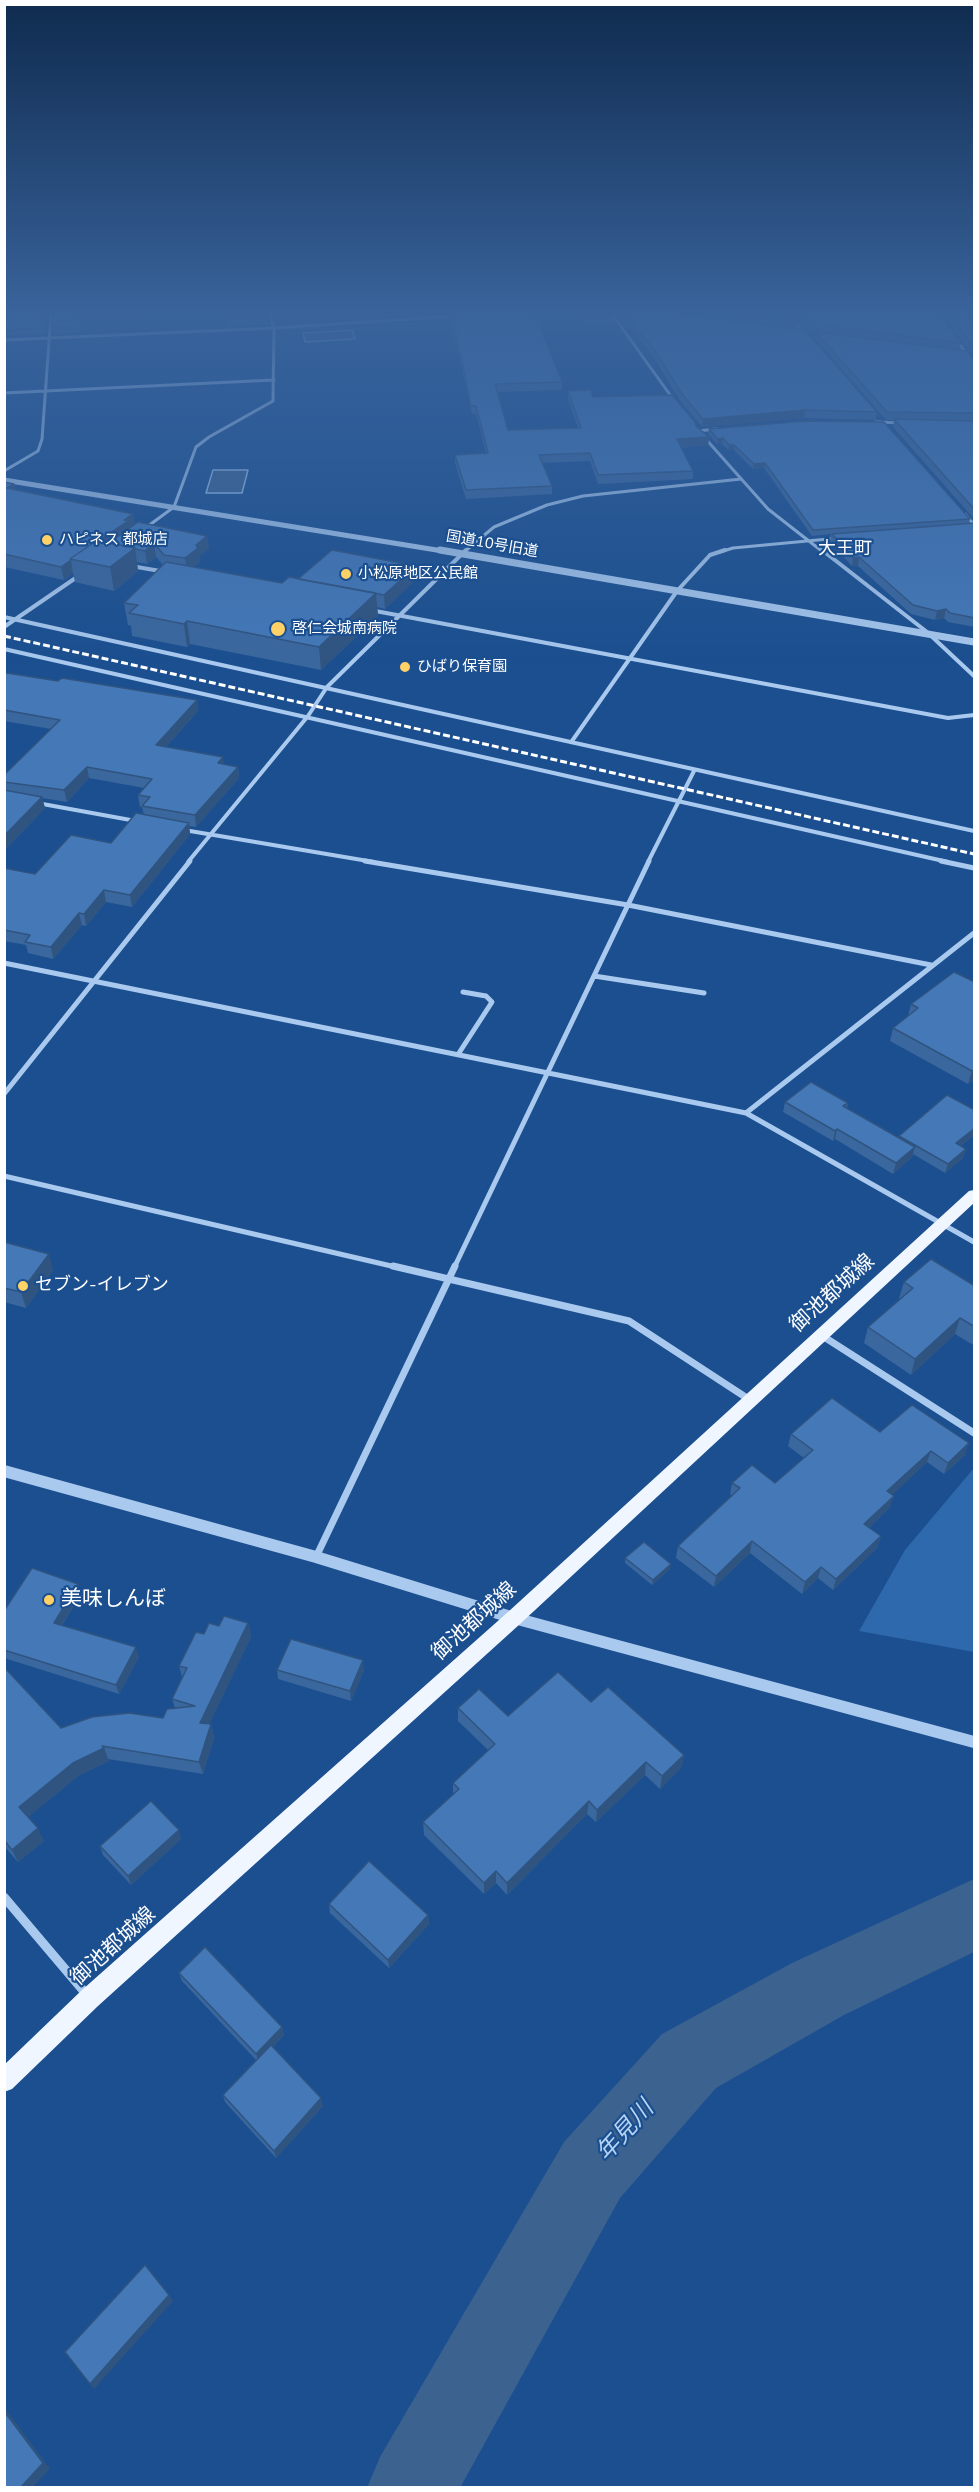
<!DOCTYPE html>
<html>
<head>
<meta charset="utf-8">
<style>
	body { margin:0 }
	#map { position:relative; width:979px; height:2492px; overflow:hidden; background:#1b4f8f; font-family:"Nunito Sans",sans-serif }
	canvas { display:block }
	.frame { position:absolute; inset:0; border:6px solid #fff; pointer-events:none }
</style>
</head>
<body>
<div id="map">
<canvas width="979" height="2492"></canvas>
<div class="frame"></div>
</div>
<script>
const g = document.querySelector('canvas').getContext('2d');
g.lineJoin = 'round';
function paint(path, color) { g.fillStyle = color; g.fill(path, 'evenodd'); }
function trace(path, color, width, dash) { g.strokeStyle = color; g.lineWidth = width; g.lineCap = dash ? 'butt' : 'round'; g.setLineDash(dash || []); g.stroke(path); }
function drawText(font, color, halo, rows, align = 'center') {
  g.font = font + ' "Nunito Sans","Noto Sans JP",sans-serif'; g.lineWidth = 4.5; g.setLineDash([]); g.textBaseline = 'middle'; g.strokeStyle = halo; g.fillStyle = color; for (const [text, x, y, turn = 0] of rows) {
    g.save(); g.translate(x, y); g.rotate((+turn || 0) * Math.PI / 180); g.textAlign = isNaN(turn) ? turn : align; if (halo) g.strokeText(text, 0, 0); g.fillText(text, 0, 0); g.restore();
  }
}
paint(new Path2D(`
	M974 1468V1652L859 1631 905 1550Z`), '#2e69ad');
const water = new Path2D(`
	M352 330 355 339 305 342 303 333Z
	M213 470H248L242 493H206Z`);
paint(water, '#3c6290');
trace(water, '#9cc4f0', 1.5);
paint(new Path2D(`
	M974 1879V1952L844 2015 716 2088 620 2198 460 2488H367L380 2457 564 2142 662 2034 792 1963Z`), '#3c6290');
trace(new Path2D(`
	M612 314 673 399
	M788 314 804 334
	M955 338 974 364
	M4 340 274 328 457 316
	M4 393 274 380
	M876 422 902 423
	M698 431 716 429
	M704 437 768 509 823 552
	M4 471 38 451 42 439 51 314
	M965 514 974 525
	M144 529 174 507 196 447 209 437 273 401 274 328 270 314
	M464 552 494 527 547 505 583 496 741 479
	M720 552 733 548 839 538`), '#a9c9ee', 3);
trace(new Path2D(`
	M822 550 927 632 974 676
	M131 566 166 572
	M370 610 948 718 974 715
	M4 617 974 831
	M4 627 80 575
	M4 649 948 862
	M572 741 677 591 710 555 725 550
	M37 803 136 821
	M184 830 374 862
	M188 862 308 716 327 687 466 550
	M648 862 694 771`), '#a9c9ee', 4);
trace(new Path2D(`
	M365 861 628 905 931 965
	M941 861 974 868
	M4 963 746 1113 974 1242
	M594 976 704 993
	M459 1053 492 1002 486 996 463 992
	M4 1094 190 861
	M746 1113 974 933
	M4 1176 400 1268
	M454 1268 649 861`), '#a9c9ee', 5);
trace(new Path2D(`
	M393 1266 629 1321 750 1400
	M821 1335 974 1433
	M316 1557 455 1266`), '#a9c9ee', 7);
trace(new Path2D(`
	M4 1897 87 1995`), '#a9c9ee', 9);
trace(new Path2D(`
	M4 480 449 552`), '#a9c9ee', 5);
trace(new Path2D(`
	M440 550 974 642`), '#a9c9ee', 7);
trace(new Path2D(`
	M4 1471 316 1557 514 1618 974 1742`), '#a9c9ee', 12);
paint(new Path2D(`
	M974 1190V1203L520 1624 98 2006 12 2089 4 2092V2065L82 1990 508 1612 969 1191Z`), '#f0f6ff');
trace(new Path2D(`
	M4 636 974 854`), '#fff', 3, [7, 3]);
paint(new Path2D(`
	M4 314H47L46 334 4 336Z
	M53 314H141V318L81 322 79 332 53 334 52 328Z
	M227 314H268L269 324 229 326Z
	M451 314 562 382V390L497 392 508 430 578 428 568 399V391L593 397 696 426 709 437 708 445 681 447 693 471V479L598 484 590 461 542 463 552 486V494L466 499 455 463V455L486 453 476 414H472L451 320Z
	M581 314H613V322L585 323Z
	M616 314H790L797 322 796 329 877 412 876 420 804 418 702 427 681 402 653 356 627 323H623Z
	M792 314H943L947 324 961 343 959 350 975 359V520L893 427 894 420H886L815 339 816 332 890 341 808 331Z
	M947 314H975V353L970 352 952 328Z
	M709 429 970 519 969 523H975V627L948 622 944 618 935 620 911 614 858 566H852L830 542 831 534 812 536 764 468 753 469 734 450H728L722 444H717L708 434Z
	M4 482 14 484 16 490 133 514 135 525 207 536 209 549 199 556 200 562 193 567 282 583 298 579H416L385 609 377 607 378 616 321 670 190 644 187 647 132 636 131 626 128 625 124 603 163 565 156 557 147 564 137 562 138 571 114 591 75 582 73 573 64 580 4 567Z
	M4 675 197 700 198 711 166 747 224 764 238 767 239 778 196 827 189 826 190 834 132 907 106 902 86 926 82 925 53 959 28 953 26 945 4 941V868L35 874 111 843 144 815 142 807H140L138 795 144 788 89 778 67 802 42 798 45 808 4 851V775L51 729 4 721Z
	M975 982V1079L968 1084 890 1041 893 1028 908 1016 911 1004Z
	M785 1102 848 1103 847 1108 898 1137 899 1136 975 1110V1134L961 1146 966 1149 963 1158 945 1173 913 1154 912 1157 893 1174 835 1139 833 1141 783 1112Z
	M4 1242 53 1270 26 1308 4 1302Z
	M904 1282 975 1286V1346L955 1334 911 1375 864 1343 868 1327 900 1299 899 1298Z
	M880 1432 965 1455 944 1474 927 1462 892 1495 890 1507 869 1528 881 1536 877 1548 833 1590 818 1578 802 1594 750 1553 714 1587 676 1558 678 1546 732 1496 730 1494 732 1483H775L804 1458 788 1446 791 1434Z
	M625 1558 670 1569 652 1585 625 1563Z
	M78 1584 81 1594 62 1625 139 1657 119 1694 4 1658V1611Z
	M248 1623 251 1637 209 1724H211L214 1738 203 1774 108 1759 109 1761 78 1776 28 1817 44 1841 18 1862 4 1846V1667L61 1728 163 1718 175 1708 172 1699 182 1677 179 1666 204 1634 219 1626Z
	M277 1670H364L351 1701 278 1679Z
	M591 1702 684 1755 681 1768 660 1789 645 1775 596 1822 587 1814 507 1895 496 1883 484 1894 424 1835 423 1822 453 1794V1783L488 1750 458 1721V1708L508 1716Z
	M181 1839 131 1885 103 1855 100 1846Z
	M329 1904 428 1915 429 1924 389 1968 330 1913Z
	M179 1973 282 2027 284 2035 273 2047 323 2106 276 2158 225 2102 223 2095 256 2060 182 1981Z`), '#3a679d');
paint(new Path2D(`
	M46 314H47L46 334 45 328Z
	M118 314H141V318L81 322 79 332V327L80 317Z
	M299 314H385V317L277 324 276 315Z
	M805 410 804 418 702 427 703 419Z
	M709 437 708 445 677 447V439Z
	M723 438 722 444H717L718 439Z
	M729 445H734V450H728Z
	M765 463 764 468 753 469 754 464Z
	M14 484 17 496 7 488Z
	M133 514 135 527 107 544 72 559Z
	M207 536 209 549 199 556 200 562 187 572 185 558 196 545Z
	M154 543 156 557 147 564 145 551Z
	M135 548 138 571 114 591 110 567Z
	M859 557 858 566H852L853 558Z
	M71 560 73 573 64 580 61 567Z
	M416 566V579L385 609 384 595Z
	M376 593 378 616 321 670 319 647Z
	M946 609 944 618 935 620 937 611Z
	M187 621 190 644 187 647 184 624Z
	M197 700 198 711 158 756 156 745Z
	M223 757 225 768 218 763Z
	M87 767 89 778 67 802 64 790Z
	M238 767 239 778 196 827 195 815Z
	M42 797 45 808 4 851V836Z
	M189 823 190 834 132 907 130 895Z
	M104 890 106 902 86 926 84 914Z
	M79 913 82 925 53 959 51 947Z
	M975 1069V1079L968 1084 972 1071Z
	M975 1128V1134L954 1152 956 1143Z
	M837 1129 835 1139 833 1141 835 1131Z
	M915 1147 912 1157 893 1174 896 1163Z
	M966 1149 963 1158 945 1173 948 1164Z
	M49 1254 53 1270 26 1308 21 1292Z
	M960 1318 955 1334 911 1375 915 1359Z
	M969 1443 965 1455 944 1474 948 1463Z
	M931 1451 927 1462 884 1503 887 1491Z
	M894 1496 890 1507 861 1536 864 1524Z
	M881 1536 877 1548 833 1590 836 1579Z
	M752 1541 750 1553 714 1587 716 1576Z
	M671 1564 670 1569 652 1585 653 1580Z
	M821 1567 818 1578 802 1594 805 1582Z
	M78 1584 81 1594 57 1632 54 1623Z
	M248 1623 251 1637 204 1736 200 1723Z
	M136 1647 139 1657 119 1694 116 1685Z
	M363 1660 364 1670 351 1701 350 1691Z
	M211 1724 214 1738 203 1774 199 1762Z
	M104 1748 109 1761 78 1776 25 1820 19 1807 73 1763Z
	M684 1755 681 1768 660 1789 662 1776Z
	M646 1762 645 1775 596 1822 597 1810Z
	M589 1801 587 1814 507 1895V1883Z
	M38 1828 44 1841 18 1862 12 1850Z
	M179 1830 181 1839 131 1885 128 1876Z
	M496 1871V1883L484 1894V1883Z
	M428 1915 429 1924 389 1968 388 1960Z
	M282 2027 284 2035 259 2062 256 2054Z
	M321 2098 323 2106 276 2158 274 2151Z
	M169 2295 173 2301 94 2389 90 2384Z
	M4 2407 50 2469 33 2487H21Z`), '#305480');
const building = new Path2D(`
	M4 314H46L45 328 4 330Z
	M53 314H118L80 317 79 327 52 328Z
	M228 314H268V316L228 317Z
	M276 314H299L276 315Z
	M452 314H535L562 382 495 384 508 430 581 428 568 391 591 390 593 397 672 395 695 422 696 426 709 437 677 439 693 471 598 475 590 453 539 455 552 486 466 490 455 455 488 453 476 406H471Z
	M585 314H613V315L586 316Z
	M622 314H677L805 330 877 412 805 410 703 419 682 394 654 349 627 316 623 315Z
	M733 314H790L797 322Z
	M800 314H943L947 324 961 343 809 323Z
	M951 314H975V345L971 344 954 321Z
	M816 332 967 351 973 359H975V413L887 412Z
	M894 419 975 421V510Z
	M805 421 884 422 970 519 813 530 765 463 754 464 734 445H729L723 438 718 439 709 429Z
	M4 482 14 484 7 488 133 514 124 520 128 521 98 541H96L70 559 71 560 61 567 4 554Z
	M138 522 207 536 196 545 198 548 185 558 164 555 154 543 145 551 135 549V548L109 543Z
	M975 523V618L950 613 946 609 937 611 913 605 859 557 853 558 832 534Z
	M96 541 135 548 110 567 70 559Z
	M332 550 416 566 384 595 298 579Z
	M166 562 282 583 289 577 376 593 319 647 187 621 184 624 129 613 138 605 124 603Z
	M7 673 58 681 62 678 197 700 156 745 223 757 218 763 238 767 195 815 142 806 150 797 138 795 152 779 87 767 64 790 4 782V775L60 720 4 710V675Z
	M4 790 42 797 4 836Z
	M136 813 189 823 130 895 104 890 84 914 79 913 51 947 25 942 30 935 4 930V868L35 874 71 835 111 843Z
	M954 972 975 982V1069L972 1071 893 1028 918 1008 911 1004Z
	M811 1082 848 1103 843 1106 915 1147 896 1163 837 1129 835 1131 785 1102Z
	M947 1095 975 1110V1128L956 1143 966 1149 948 1164 899 1136Z
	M4 1242 49 1254 21 1292 4 1288Z
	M931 1259 975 1286V1327L960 1318 915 1359 868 1327 913 1288 904 1282Z
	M832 1398 880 1432 912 1405 969 1443 948 1463 931 1451 887 1491 894 1496 864 1524 881 1536 836 1579 821 1567 805 1582 752 1541 716 1576 678 1546 740 1488 732 1483 752 1465 775 1483 813 1450 791 1434Z
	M644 1542 671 1564 653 1580 625 1558Z
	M32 1568 78 1584 54 1623 136 1647 116 1685 4 1650V1611Z
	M224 1616 248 1623 200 1723 211 1724 199 1762 102 1746 104 1748 73 1763 19 1807 38 1828 12 1850 4 1840V1667L61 1728 92 1717 129 1713 163 1718 167 1709 195 1706 172 1699 187 1668 179 1666 196 1632 204 1634 209 1623 219 1626Z
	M291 1639 363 1660 350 1691 277 1670Z
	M558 1672 591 1702 608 1687 684 1755 662 1776 646 1762 597 1810 589 1801 507 1883 496 1871 484 1883 423 1822 459 1789 453 1783 495 1744 458 1708 479 1689 508 1716Z
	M151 1801 179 1830 128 1876 100 1846Z
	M369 1861 428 1915 388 1960 329 1904Z
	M205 1947 282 2027 256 2054 179 1973Z
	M271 2045 321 2098 274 2151 223 2095Z
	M145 2265 169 2295 90 2384 65 2352Z
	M4 2411 43 2463 21 2487H4Z`);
paint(building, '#4478b7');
trace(building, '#305480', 1.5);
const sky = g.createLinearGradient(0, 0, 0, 663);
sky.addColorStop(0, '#0f2b4f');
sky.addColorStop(0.47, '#39639b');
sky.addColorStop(1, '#39639b00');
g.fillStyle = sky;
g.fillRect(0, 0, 979, 663);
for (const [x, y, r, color] of [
	[47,540,6,"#ffd166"],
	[346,574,6,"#ffd166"],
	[278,629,8,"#ffd166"],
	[405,667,6,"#ffd166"],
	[23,1286,6,"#ffd166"],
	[49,1600,6,"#ffd166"]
]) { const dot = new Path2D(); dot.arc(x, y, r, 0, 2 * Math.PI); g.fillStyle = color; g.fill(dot); trace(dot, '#1b4f8f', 2); }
drawText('15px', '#fff', '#1b4f8f', [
	["ハピネス 都城店",59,540],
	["小松原地区公民館",358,574],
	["啓仁会城南病院",292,629],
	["ひばり保育園",417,667]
], 'left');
drawText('15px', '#fff', '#1b4f8f', [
	["国道10号旧道",492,545,10]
]);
drawText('18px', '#fff', '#1b4f8f', [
	["大王町",845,550]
]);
drawText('18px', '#fff', '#1b4f8f', [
	["セブン-イレブン",35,1286]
], 'left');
drawText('21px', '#fff', '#1b4f8f', [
	["御池都城線",833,1294,-42],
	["御池都城線",475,1622,-42],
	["御池都城線",114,1947,-42]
]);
drawText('21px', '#fff', '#1b4f8f', [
	["美味しんぼ",61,1600]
], 'left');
drawText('italic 24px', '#b5d3f5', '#1b4f8f', [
	["年見川",626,2132,-48]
]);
</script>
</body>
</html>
